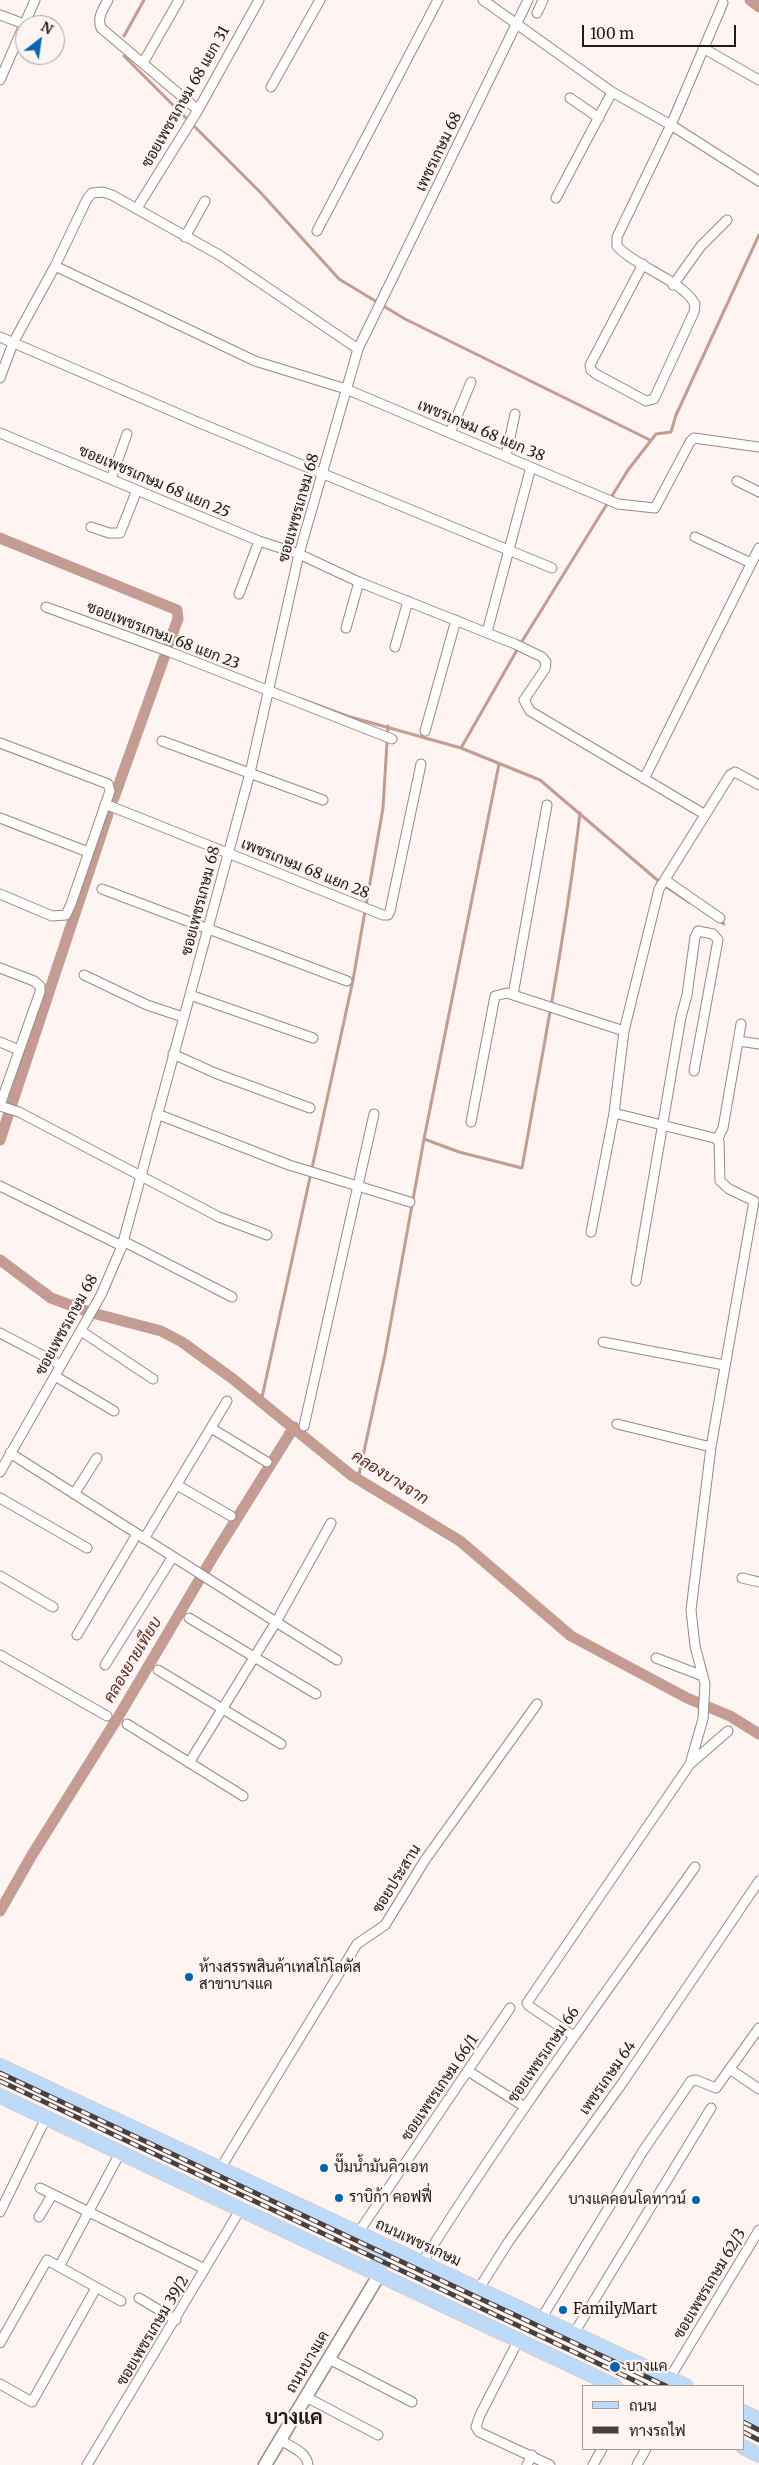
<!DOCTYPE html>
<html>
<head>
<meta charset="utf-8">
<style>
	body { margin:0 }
	#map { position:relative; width:759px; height:2465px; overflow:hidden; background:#fef5f3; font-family:Merriweather,Sarabun,serif }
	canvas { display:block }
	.legend { position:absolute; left:582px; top:2385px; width:162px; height:65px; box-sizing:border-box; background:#fef5f3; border:1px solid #a59d9b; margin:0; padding:6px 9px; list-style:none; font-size:15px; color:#201917 }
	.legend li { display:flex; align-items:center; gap:10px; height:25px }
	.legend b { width:25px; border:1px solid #a59d9b }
	.north { position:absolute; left:15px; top:15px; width:50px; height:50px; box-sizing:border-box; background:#fef5f3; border:1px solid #a59d9b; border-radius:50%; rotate:30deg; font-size:14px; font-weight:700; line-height:20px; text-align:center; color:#201917 }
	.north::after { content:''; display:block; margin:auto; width:18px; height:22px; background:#0664b1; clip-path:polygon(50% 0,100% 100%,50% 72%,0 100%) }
	.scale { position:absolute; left:582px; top:25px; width:154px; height:22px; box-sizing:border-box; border:2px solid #201917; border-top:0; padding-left:6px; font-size:15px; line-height:18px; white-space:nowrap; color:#201917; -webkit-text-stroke:4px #fef5f3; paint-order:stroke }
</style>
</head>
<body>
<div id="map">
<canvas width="759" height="2465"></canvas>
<ul class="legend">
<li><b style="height:6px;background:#bedaf9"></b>ถนน</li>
<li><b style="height:6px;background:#47403e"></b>ทางรถไฟ</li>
</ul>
<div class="north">N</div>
<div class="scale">100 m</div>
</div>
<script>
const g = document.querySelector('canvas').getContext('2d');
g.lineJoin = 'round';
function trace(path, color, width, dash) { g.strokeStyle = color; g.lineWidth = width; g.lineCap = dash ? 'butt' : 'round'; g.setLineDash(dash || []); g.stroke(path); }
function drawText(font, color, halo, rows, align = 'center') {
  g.font = font + ' Merriweather,Sarabun,serif'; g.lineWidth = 4.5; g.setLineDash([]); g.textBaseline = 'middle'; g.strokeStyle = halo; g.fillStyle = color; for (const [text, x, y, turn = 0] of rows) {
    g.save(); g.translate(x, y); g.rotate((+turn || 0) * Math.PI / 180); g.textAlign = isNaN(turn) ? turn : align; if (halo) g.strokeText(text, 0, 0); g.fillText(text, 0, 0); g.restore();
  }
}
trace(new Path2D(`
	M124 36 144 0
	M124 56 261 193 339 279 405 319 650 440
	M301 699 347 716 461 748 540 780 662 884 689 902
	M461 748 521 643 628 470 656 434 671 432 676 415 759 235
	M718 920 724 924
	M424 1139 459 1152 522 1168C543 1050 566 932 580 813
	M261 1402 353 980 383 808 388 726
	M358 1479 385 1354 424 1139 499 764`), '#c49c92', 3);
trace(new Path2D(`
	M750 0 759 7
	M0 538 177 610 178 619 169 643
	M114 798 164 658
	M0 1140 108 814
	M0 1260 51 1298 89 1312 161 1331 182 1342 233 1379 351 1475 460 1541 571 1636 687 1698 730 1716 759 1734
	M0 1911 32 1855 117 1719 214 1555 294 1427`), '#c49c92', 11);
const street = new Path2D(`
	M108 0C103 9 97 17 101 28L198 110
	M483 0 612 92 671 125 759 181
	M537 13 543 0
	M0 15 24 24
	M703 48 759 80
	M143 63 179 0
	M0 80 35 0
	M271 87 320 0
	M570 98 599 118
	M556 198 612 92
	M137 208 198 110 259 0
	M317 231 438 0
	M185 237 205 201
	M643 264 590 365 591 370 596 374 646 401 654 399 694 312 695 304C682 280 634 266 617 246V237L671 125 723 3
	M55 266 87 199 92 193 103 192 112 195 221 256 358 349
	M673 285 701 246 727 220
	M0 337 195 421 552 568
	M0 378 13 343 55 266 255 361 346 389 618 504 655 508 690 442 694 438 759 447
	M0 433 259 541 299 554 359 582 515 644 542 657 546 662 545 669 524 700 530 711 704 814
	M450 433 471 382
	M506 456 515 414
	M111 479 127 434
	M737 481 759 492
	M91 527 109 533H120L137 490
	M695 537 751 563
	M239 594 259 541
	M46 607 170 652 392 739
	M346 628 359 582
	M487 632 531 467
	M395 647 408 601
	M425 731 456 620
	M162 741 323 800
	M0 743 108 784 110 791 71 904 66 915 52 916 0 894
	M644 779 759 548
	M105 804 383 915H388L390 911 421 764
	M0 818 88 852
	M665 880 720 918
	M102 889 347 981
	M0 968 34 981 40 986V992L0 1105
	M84 975 147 1005 183 1017
	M190 995 313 1038
	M513 995 547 805
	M739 1041 759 1044
	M0 1042 19 1050
	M173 1054 215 1073 310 1108
	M0 1106 19 1112 219 1217 267 1235
	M614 1113 714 1138 719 1141 720 1181 729 1189 754 1201 711 1447 691 1610 695 1646 705 1684 703 1719 690 1764
	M157 1114 289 1165 410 1202
	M471 1122 495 996 507 993 624 1031
	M717 1140 723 1128 741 1024
	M0 1186 122 1246
	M591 1232 614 1113 624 1031 659 889 730 775 735 772 759 785
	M123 1241 232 1297
	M636 1281 681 1017 687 995 695 937 698 931 713 934 718 940 694 1071
	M81 1331 153 1379
	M0 1333 61 1365
	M603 1342 724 1365
	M55 1376 114 1411
	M617 1424 711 1447
	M304 1426 374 1114
	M211 1428 267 1462
	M10 1453 276 1622 331 1523
	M0 1472 101 1295 122 1246 250 773 299 554 358 349 528 0
	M177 1485 231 1516
	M74 1494 97 1458
	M0 1498 87 1548
	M144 1539 227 1401
	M0 1576 53 1607
	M742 1578 759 1582
	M189 1618 316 1694
	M77 1635 137 1534
	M0 1655 107 1716
	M656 1658 703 1676
	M105 1665 172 1558
	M158 1670 281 1744
	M127 1724 243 1796
	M189 1763 276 1622 337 1660
	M574 2036 529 2006 527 2003 690 1764 728 1731
	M731 2070 759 2089
	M468 2071 525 2107
	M220 2169 357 1944 385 1925 425 1860 537 1704
	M40 2188 205 2269
	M0 2212 46 2118
	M39 2217 52 2195
	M358 2233 510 2008
	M422 2263C507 2127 602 1998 695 1867
	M59 2267 120 2153
	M478 2290 509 2241 623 2082 759 1881
	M139 2298 176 2320
	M541 2319 643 2151 691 2081 696 2080 716 2088 759 2028
	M573 2335 711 2108
	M518 2341 480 2415 476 2427 479 2432 550 2465
	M0 2343 47 2260 121 2301
	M329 2359 412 2402
	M669 2379 759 2230
	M0 2384 32 2402 96 2288
	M306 2397 378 2435
	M280 2440C290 2446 307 2452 308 2465
	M87 2465 240 2210
	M527 2465 532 2455
	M593 2465 602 2449
	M637 2465 646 2449`);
const secondary = new Path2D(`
	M265 2465 379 2275`);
const primary = new Path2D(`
	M0 2066 686 2386
	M0 2096 615 2386
	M365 2239 378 2255 379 2275
	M743 2412 759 2420
	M743 2447 759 2455`);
trace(street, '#9b8783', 11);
trace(secondary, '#9b8783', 15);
trace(primary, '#d2d1d1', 16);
trace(street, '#fff', 9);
trace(secondary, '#fff', 12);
trace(primary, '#bedaf9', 14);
const rail = new Path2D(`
	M0 2073 666 2386
	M0 2081 646 2386
	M743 2422 759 2430
	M743 2432 759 2440`);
trace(rail, '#47403e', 5);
trace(rail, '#fef5f3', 3, [9]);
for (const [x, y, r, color] of [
	[189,1977,5,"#0664b1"],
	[324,2168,5,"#0664b1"],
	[339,2198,5,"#0664b1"],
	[696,2200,5,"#0664b1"],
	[563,2310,5,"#0664b1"],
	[615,2367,6,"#0664b1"]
]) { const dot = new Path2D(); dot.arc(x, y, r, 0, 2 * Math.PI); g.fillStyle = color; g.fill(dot); trace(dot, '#fef5f3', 2); }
drawText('15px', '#201917', '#fef5f3', [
	["ซอยเพชรเกษม 68 แยก 31",186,97,-60],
	["เพชรเกษม 68",439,152,-64],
	["เพชรเกษม 68 แยก 38",481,431,23],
	["ซอยเพชรเกษม 68 แยก 25",154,482,23],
	["ซอยเพชรเกษม 68",299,508,-74],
	["ซอยเพชรเกษม 68 แยก 23",163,636,21],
	["เพชรเกษม 68 แยก 28",305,869,22],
	["ซอยเพชรเกษม 68",201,901,-75],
	["ซอยเพชรเกษม 68",67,1325,-61],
	["ซอยประสาน",397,1879,-58],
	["ซอยเพชรเกษม 66",544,2055,-55],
	["เพชรเกษม 64",608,2078,-55],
	["ซอยเพชรเกษม 66/1",440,2088,-56],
	["ถนนเพชรเกษม",418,2243,25],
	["ซอยเพชรเกษม 62/3",710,2284,-59],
	["ซอยเพชรเกษม 39/2",153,2331,-59],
	["ถนนบางแค",308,2362,-59]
]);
drawText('15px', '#201917', '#fef5f3', [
	["ห้างสรรพสินค้าเทสโก้โลตัส",199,1968],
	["สาขาบางแค",199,1985],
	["ปั๊มน้ำมันคิวเอท",334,2168],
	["ราบิก้า คอฟฟี่",349,2198],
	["บางแคคอนโดทาวน์",686,2200,"right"],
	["FamilyMart",573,2310],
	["บางแค",626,2367]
], 'left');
drawText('italic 16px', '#5c281d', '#fef5f3', [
	["คลองบางจาก",390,1478,32],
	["คลองยายเทียบ",133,1660,-59]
]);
drawText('bold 20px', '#201917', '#fef5f3', [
	["บางแค",294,2418]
]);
</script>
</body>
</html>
